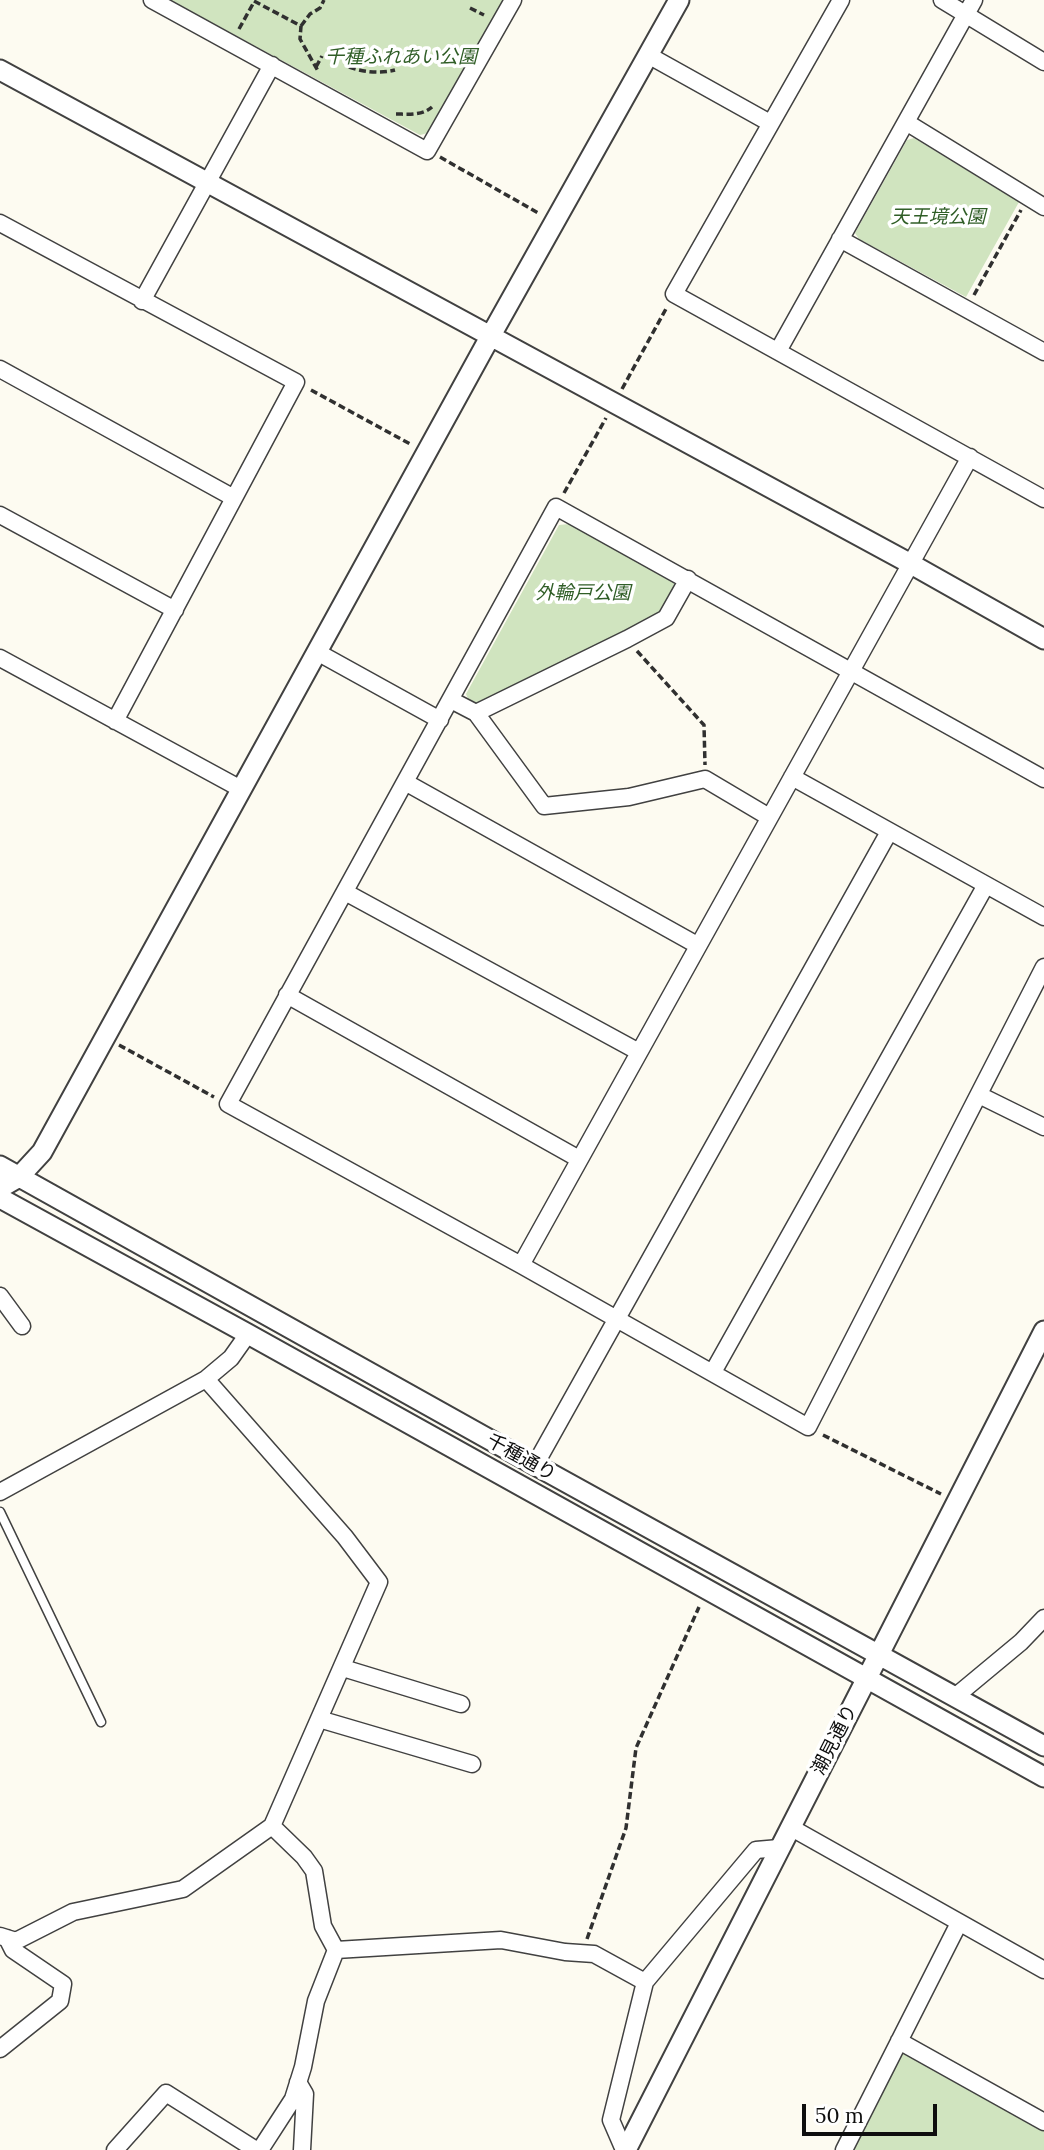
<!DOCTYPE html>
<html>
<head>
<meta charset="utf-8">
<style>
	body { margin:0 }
	#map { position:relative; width:1044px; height:2150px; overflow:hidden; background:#fdfbf1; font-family:Lora,serif }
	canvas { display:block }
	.scale { position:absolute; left:802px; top:2104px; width:135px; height:32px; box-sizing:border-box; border:4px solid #0e0e0e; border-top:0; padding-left:9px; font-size:21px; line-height:24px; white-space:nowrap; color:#0e0e0e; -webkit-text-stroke:5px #fff; paint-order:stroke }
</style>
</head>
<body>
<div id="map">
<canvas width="1044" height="2150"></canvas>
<div class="scale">50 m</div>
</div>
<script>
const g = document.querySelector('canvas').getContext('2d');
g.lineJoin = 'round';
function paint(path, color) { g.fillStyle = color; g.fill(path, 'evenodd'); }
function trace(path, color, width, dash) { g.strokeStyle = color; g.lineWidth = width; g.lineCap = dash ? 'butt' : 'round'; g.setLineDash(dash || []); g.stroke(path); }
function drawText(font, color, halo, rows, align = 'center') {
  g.font = font + ' Lora,"Noto Sans JP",serif'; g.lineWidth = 7; g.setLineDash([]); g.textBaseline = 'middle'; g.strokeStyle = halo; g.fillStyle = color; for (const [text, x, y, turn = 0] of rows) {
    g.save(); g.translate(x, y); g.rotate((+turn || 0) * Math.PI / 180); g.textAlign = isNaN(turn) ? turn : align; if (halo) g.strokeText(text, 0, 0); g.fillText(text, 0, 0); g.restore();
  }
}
paint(new Path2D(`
	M170 0H504L428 133 420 135Z
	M914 138 1019 202 966 297 859 239 855 233 907 140Z
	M569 524 674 581 675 590 661 615 481 704C472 704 469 702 466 694L559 525Z
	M899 2041 1044 2122V2150H844Z`), '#d0e4bf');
const service = new Path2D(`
	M0 1512 101 1722`);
const minor = new Path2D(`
	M152 0 427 151 513 0
	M841 0 674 294 1044 499
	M942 0 1044 62
	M648 55 770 123
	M906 122 1044 207
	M0 223 296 382 115 721
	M840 239 1044 352
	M142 301 272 65
	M778 351 974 0
	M0 369 234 498
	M0 515 175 610
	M317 652 440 720
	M0 658 241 789
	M451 700 476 713 544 806 629 797 705 779 769 817
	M476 713 627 639 666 618 688 579
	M792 777 1044 917
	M1044 779 556 507 228 1104 521 1265 808 1427 1044 967
	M405 782 697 945
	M345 892 639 1052
	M287 995 579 1159
	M979 1095 1044 1127
	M521 1265 970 457
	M0 1296 22 1326
	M713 1372 986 885
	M535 1465 889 832
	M0 1492 206 1379 231 1358 248 1334
	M343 1668 461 1704
	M956 1696 1021 1642 1044 1618
	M319 1719 472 1764
	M272 1826 304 1857 314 1871 323 1926 336 1950
	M790 1827 1044 1970
	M0 1936 16 1941 73 1912 183 1889 272 1826 379 1582 345 1537 206 1379
	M336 1950 501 1940 565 1952 594 1954 645 1982
	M899 2041 1044 2122
	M0 2049 60 2001 63 1984 13 1950 7 1938
	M298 2082 305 2094 302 2150
	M115 2150 166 2093 256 2150
	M260 2150 293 2099 303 2067 316 2001 336 1950
	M624 2150 611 2120 645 1982 756 1850 779 1848
	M844 2150 959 1923`);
const tertiary = new Path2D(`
	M0 70 911 564 1044 639
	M0 1166 535 1465 1044 1746
	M0 1188 19 1177 42 1152 490 337 679 0
	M0 1198 248 1334 1044 1777
	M626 2150 1044 1331`);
trace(service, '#414141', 11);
trace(minor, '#414141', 19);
trace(tertiary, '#414141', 23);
trace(new Path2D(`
	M254 1 301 26 300 39 318 71
	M470 8 484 15
	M301 26 310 14 320 8 324 0
	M239 29 254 2
	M316 67 322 56
	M349 67C363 72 380 74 395 70
	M396 114C408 114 422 116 432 107
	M440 157 540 214
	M974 295 1021 210
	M622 389 667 307
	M311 390 412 445
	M564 493 606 418
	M637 651 704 725 705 765
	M119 1045 214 1097
	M823 1435 941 1494
	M587 1939 626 1828 636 1748 699 1607`), '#303030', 3.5, [7, 3.5]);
trace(service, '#fff', 8);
trace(minor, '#fff', 16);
trace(tertiary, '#fff', 19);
drawText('italic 19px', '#305e27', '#fff', [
	["千種ふれあい公園",401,58],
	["天王境公園",938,218],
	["外輪戸公園",583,594]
]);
drawText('19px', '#0e0e0e', '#fff', [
	["千種通り",521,1458,29],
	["潮見通り",835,1740,-63]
]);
</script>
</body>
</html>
